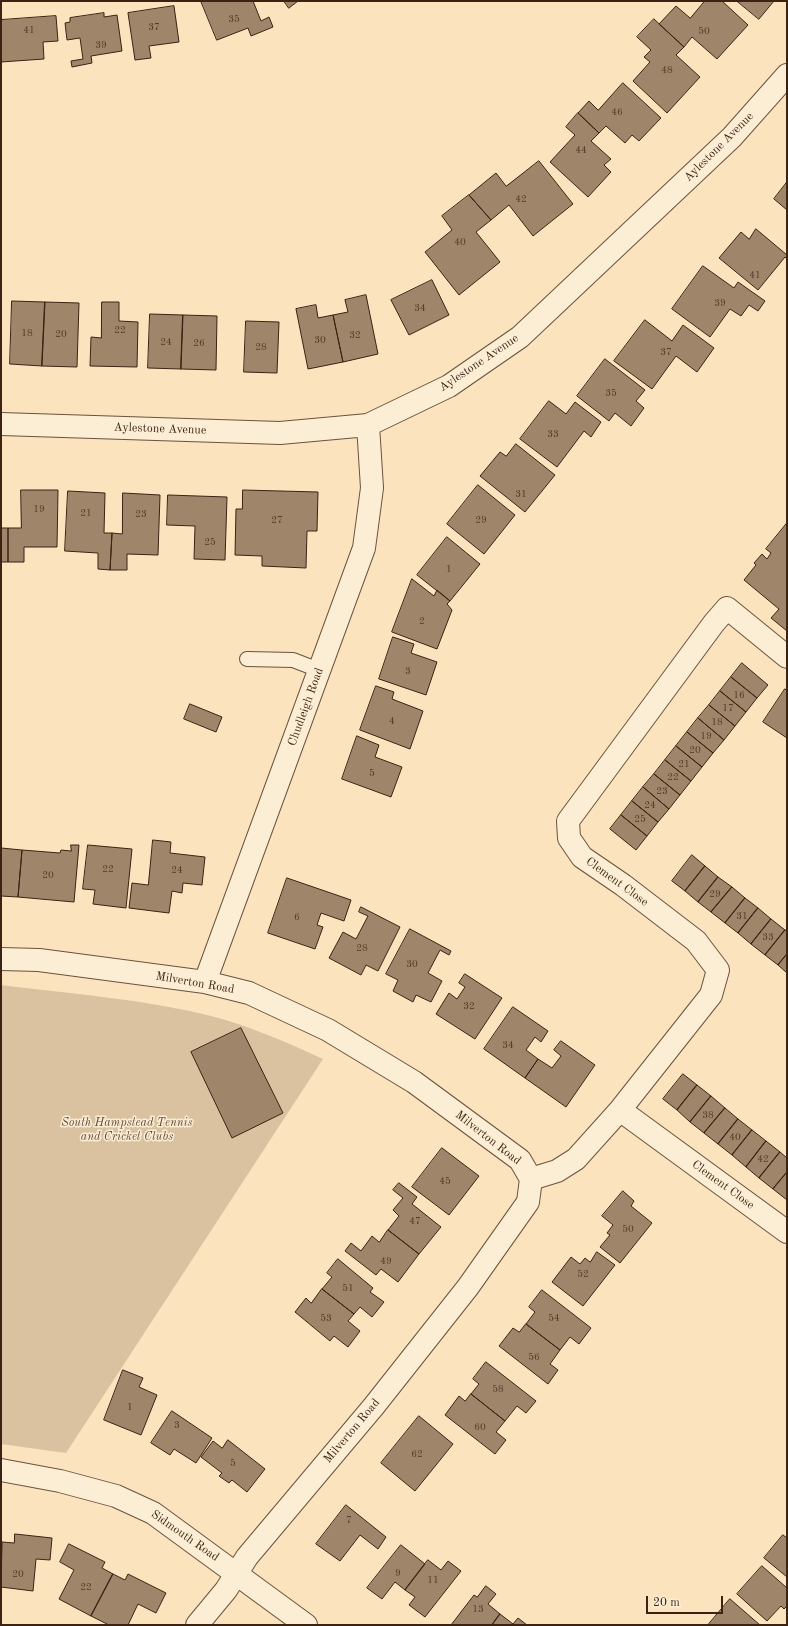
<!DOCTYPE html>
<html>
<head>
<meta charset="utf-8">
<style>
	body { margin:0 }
	#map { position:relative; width:788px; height:1626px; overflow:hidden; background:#fbe3be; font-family:"Old Standard TT",serif }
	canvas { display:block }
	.frame { position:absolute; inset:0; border:2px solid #3b2212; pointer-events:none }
	.scale { position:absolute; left:646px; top:1596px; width:77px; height:18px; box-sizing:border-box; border:2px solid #3b2212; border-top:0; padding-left:5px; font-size:12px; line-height:14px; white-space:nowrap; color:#3b2212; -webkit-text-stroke:3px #fcedd5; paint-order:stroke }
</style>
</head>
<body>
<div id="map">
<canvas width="788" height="1626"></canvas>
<div class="frame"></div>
<div class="scale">20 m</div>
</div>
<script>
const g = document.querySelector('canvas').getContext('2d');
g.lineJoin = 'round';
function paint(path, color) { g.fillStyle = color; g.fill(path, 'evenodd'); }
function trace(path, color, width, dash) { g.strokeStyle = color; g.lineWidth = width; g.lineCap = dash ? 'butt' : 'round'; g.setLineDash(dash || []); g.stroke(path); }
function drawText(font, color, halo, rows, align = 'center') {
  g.font = font + ' "Old Standard TT",serif'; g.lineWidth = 3; g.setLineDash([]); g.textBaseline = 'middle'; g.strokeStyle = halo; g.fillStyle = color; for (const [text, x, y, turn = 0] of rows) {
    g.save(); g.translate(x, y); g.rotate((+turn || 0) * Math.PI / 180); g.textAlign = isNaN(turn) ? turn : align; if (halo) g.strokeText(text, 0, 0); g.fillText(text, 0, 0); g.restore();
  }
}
paint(new Path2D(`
	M1 985C72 994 145 999 215 1017 252 1027 288 1043 323 1059L66 1453 1 1444Z`), '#dac2a1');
const building = new Path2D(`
	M201 1H253L261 21 269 17 273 27 251 36 248 28 217 40Z
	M284 1H298L289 8Z
	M705 1H722L748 25 717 59 692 37 684 47 659 24 676 6 690 18Z
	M737 1H774L759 19Z
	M174 6 179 42 149 46 151 58 135 60 128 13Z
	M104 13V17L117 15 122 51 91 56 92 63 72 67 71 61 83 59 80 38 67 40 65 23 70 22V18Z
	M56 16 58 41 43 42 44 59 1 62V20Z
	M654 19 684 47 676 55 700 77 667 113 633 81 650 62 644 57 651 50 637 37Z
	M623 83 661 118 639 141 632 135 625 143 606 126 599 133 578 113 589 101 598 110Z
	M578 113 599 133 591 141 611 159 604 165 611 172 588 197 550 162 575 135 566 127Z
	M539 161 573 204 533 236 509 205 491 220 469 195 496 173 506 186Z
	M787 182V210L774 199Z
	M469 195 491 220 476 232 500 262 459 295 425 252 452 230 442 216Z
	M756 229 787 255V259L785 257 758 290 719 258 741 232 749 239Z
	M703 266 734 288 738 282 765 301 758 311 749 305 741 316 730 309 710 337 672 309Z
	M432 280 449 315 409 335 391 300Z
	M366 295 378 354 343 362 333 315 348 312 345 300Z
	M12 301 45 302 42 366 10 364Z
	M45 302 79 303 77 367 42 366Z
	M102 302H119V321L138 322 137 367 90 366 91 337 101 338Z
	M316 305 318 318 333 315 343 362 308 369 296 309Z
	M150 314 183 315 181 369 148 368Z
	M183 315 217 316 216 370 181 369Z
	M645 320 672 341 683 325 714 348 697 372 676 356 652 389 614 361Z
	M246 321 279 322 277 373 244 372Z
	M605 359 645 390 636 401 644 408 631 426 615 413 609 421 577 396Z
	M549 401 566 414 575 402 601 422 591 437 584 431 557 467 520 439Z
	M516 444 555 475 525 512 480 476 500 452 506 456Z
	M478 485 515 515 484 554 447 524Z
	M21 490H58L57 547H24V562H8V528H21Z
	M243 490 318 492 317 531H307L306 568 262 566V556L235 555 236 509H242Z
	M68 491 105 493 104 533H112L110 570 98 569V553L65 551Z
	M123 493 160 495 158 555 127 554V570H110L112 533 122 534Z
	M168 495 227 497 225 560 194 559 195 526 167 525Z
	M787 523V631L771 618 779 609 744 580 756 565 754 563 762 554 767 559 771 553 766 549Z
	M1 528H8V562H1Z
	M447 537 480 564 450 601 417 575Z
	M412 579 434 596 437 590 450 601 447 604 452 610 437 649 392 632Z
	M393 637 414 644 411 653 437 662 426 695 379 679Z
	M742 663 768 685 757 698 731 677Z
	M731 677 757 698 746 712 720 691Z
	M376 686 394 692 392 699 423 711 410 749 360 730Z
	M785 689 787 691V738L763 722Z
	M720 691 746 712 735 726 709 705Z
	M190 704 222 717 216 732 184 719Z
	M709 705 735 726 724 740 698 718Z
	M698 718 724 740 713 753 687 732Z
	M687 732 713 753 702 767 676 746Z
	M357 736 379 745 375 757 402 767 391 797 342 779Z
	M676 746 702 767 691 781 665 760Z
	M665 760 691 781 680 795 654 774Z
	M654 774 680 795 669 809 643 787Z
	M643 787 669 809 658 822 632 801Z
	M632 801 658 822 647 836 621 815Z
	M621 815 647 836 636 850 610 829Z
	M153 840 171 842 170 853 205 857 202 885 183 883 182 893 172 891 169 913 129 908 132 883 148 885Z
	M71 845H79L74 902 18 897 22 850 60 853 61 850 71 851Z
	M88 845 132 849 126 908 93 904 95 890 83 889Z
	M1 848 22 850 18 897 1 896Z
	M692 855 705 866 685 891 672 881Z
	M705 866 718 877 698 902 685 891Z
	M718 877 732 887 711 912 698 902Z
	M287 878 351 900 344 921 321 913 317 925 323 927 315 949 268 933Z
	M732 887 745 898 725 923 711 912Z
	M745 898 758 908 738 933 725 923Z
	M361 907 400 927 378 971 366 965 361 975 329 958 343 932 356 939 368 916 359 912Z
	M758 908 771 919 751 944 738 933Z
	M771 919 785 930 765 955 751 944Z
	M410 929 451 951 449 955 440 950 428 973 442 981 431 1002 416 995 413 1002 393 991 398 980 386 974Z
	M785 930 787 931V954L778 965 765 955Z
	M787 954V973L778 965Z
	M465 974 502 998 475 1039 436 1014 449 993 457 999 465 987 459 983Z
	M513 1007 548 1031 541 1042 535 1037 526 1050 538 1059 525 1078 484 1049Z
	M241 1028 283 1113 232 1138 191 1052Z
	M561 1041 595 1065 566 1107 525 1078 538 1059 552 1068 561 1056 554 1050Z
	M683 1074 697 1085 677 1110 663 1099Z
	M697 1085 711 1096 690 1122 677 1110Z
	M711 1096 725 1108 704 1133 690 1122Z
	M725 1108 738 1119 718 1144 704 1133Z
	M738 1119 752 1130 732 1155 718 1144Z
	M752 1130 766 1141 746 1167 732 1155Z
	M766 1141 780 1152 759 1178 746 1167Z
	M442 1148 479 1176 449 1215 412 1187Z
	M780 1152 787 1158V1172L773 1189 759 1178Z
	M787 1172V1200L773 1189Z
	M399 1183 417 1197 412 1204 441 1227 419 1254 388 1230 399 1216 393 1210 403 1198 393 1190Z
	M623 1191 634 1201 631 1206 652 1223 620 1263 600 1247 610 1235 607 1233 613 1225 602 1216Z
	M388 1230 419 1254 398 1282 381 1269 376 1275 345 1251 351 1243 361 1251 372 1236 379 1242Z
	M597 1252 615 1265 583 1306 552 1282 571 1257 580 1264 585 1258 590 1262Z
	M338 1259 373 1288 370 1292 384 1302 372 1317 360 1307 354 1314 322 1289 332 1277 327 1273Z
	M322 1289 354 1314 348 1321 360 1331 348 1347 334 1336 330 1341 295 1312 306 1298 311 1303Z
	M542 1290 591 1328 579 1344 570 1337 560 1350 526 1324 535 1312 529 1307Z
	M526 1324 560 1350 550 1364 558 1370 548 1384 499 1346 513 1328 519 1332Z
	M486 1362 536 1401 526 1413 517 1406 505 1421 471 1394 479 1384 473 1379Z
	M123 1370 143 1378 139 1387 157 1395 141 1435 104 1420Z
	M471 1394 505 1421 496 1432 506 1440 495 1454 445 1415 459 1396 465 1401Z
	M172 1411 212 1438 196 1463 174 1449 170 1455 151 1443Z
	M419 1416 453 1444 415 1491 381 1463Z
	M228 1440 265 1469 247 1492 232 1480 229 1483 219 1476 222 1473 201 1457 213 1441 222 1448Z
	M346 1505 386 1537 378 1549 360 1535 340 1561 316 1544Z
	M15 1534 52 1538 50 1560 36 1559 33 1591 1 1587 2 1542 14 1543Z
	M783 1535 787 1538V1577L764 1558Z
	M69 1544 105 1562 102 1568 113 1574 91 1616 59 1599 74 1570 60 1562Z
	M401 1545 425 1564 405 1590 395 1582 382 1599 367 1588Z
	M428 1560 441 1570 448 1561 461 1571 425 1617 409 1605 415 1597 405 1590Z
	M762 1566 787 1588V1606L784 1609 781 1606 767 1621 737 1594Z
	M113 1574 125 1580 128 1574 166 1593 156 1613 138 1604 128 1625H109L91 1616Z
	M486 1586 496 1594 488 1604 500 1614 492 1625H451L474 1595 477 1597Z
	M730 1599 760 1625H708Z
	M500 1614 513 1624 518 1618 527 1625H492Z`);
paint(building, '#9f866b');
trace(building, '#3b2212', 1);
const service = new Path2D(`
	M247 659 293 660 319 670`);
const minor = new Path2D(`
	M1 424 280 433 368 425 449 386 520 337 732 137 787 75
	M1 959 39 960 205 982 249 993 328 1030 414 1082 520 1160 531 1179 528 1202 468 1287 374 1406 247 1557 226 1590 197 1625
	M205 982 364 548 372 488 368 425
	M620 1110 787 1232
	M531 1179 557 1171 576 1159 620 1110 711 995 718 970 696 941 623 885 582 857 569 838 568 821 714 623 727 608 787 657`);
const tertiary = new Path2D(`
	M1 1470 60 1481 116 1496 153 1513 306 1625`);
trace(service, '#6b523d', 16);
trace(minor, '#6b523d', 24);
trace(tertiary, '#6b523d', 24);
trace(service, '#fcedd5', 14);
trace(minor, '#fcedd5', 22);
trace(tertiary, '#fcedd5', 22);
drawText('10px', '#543b28', null, [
	["35",234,19],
	["37",154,27],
	["41",29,30],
	["50",704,31],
	["39",101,45],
	["48",667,70],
	["46",617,112],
	["44",581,150],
	["42",521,199],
	["40",460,242],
	["41",755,275],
	["39",720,303],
	["34",420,308],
	["22",120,330],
	["18",27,333],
	["20",61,334],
	["32",355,335],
	["30",320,340],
	["24",166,342],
	["26",199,343],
	["28",261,347],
	["37",666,352],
	["35",611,393],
	["33",553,434],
	["31",521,494],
	["19",39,509],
	["21",86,513],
	["23",141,514],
	["27",277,520],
	["29",481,520],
	["25",210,542],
	["1",449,569],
	["2",422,621],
	["3",408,671],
	["16",739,695],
	["17",728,708],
	["4",392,721],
	["18",717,722],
	["19",706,736],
	["20",695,750],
	["21",684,764],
	["5",372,773],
	["22",673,777],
	["23",662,791],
	["24",650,805],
	["25",640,819],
	["22",108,869],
	["24",177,870],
	["20",48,875],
	["29",715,894],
	["31",742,916],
	["6",297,917],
	["33",768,937],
	["28",362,948],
	["30",412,964],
	["32",469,1006],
	["34",508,1045],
	["38",708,1115],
	["40",735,1137],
	["42",763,1159],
	["45",445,1181],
	["47",415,1221],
	["50",628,1229],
	["49",386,1261],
	["52",583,1274],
	["51",348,1288],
	["53",326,1318],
	["54",554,1318],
	["56",534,1357],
	["58",498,1389],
	["1",130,1407],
	["3",177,1425],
	["60",480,1427],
	["62",417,1454],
	["5",233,1463],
	["7",349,1520],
	["9",398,1573],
	["20",18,1574],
	["11",433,1580],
	["22",86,1587],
	["13",478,1609]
]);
drawText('12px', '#3b2212', '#fcedd5', [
	["Aylestone Avenue",719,147,-45],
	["Aylestone Avenue",479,363,-34],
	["Aylestone Avenue",160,429,2],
	["Chudleigh Road",306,707,-70],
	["Clement Close",617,882,36],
	["Milverton Road",195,983,10],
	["Milverton Road",488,1138,38],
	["Clement Close",723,1185,36],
	["Milverton Road",352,1431,-50],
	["Sidmouth Road",185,1536,35]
]);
drawText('italic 12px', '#634a36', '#fcedd5', [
	["South Hampstead Tennis",127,1123],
	["and Cricket Clubs",127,1137]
]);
</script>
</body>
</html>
